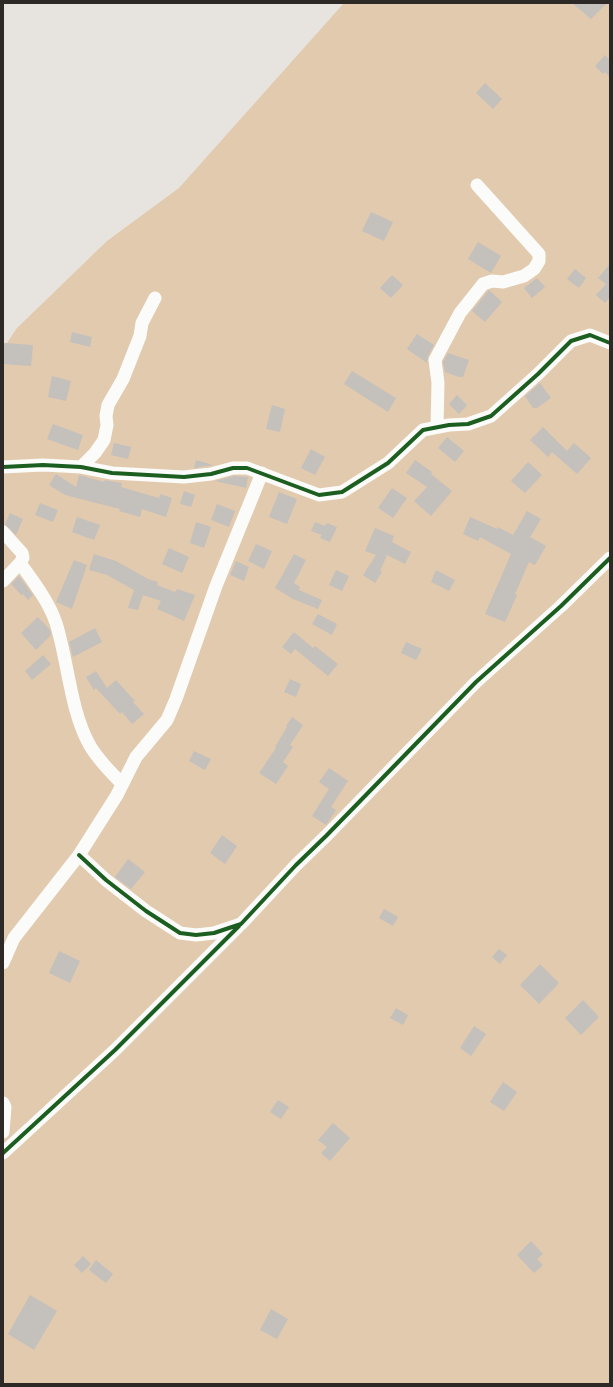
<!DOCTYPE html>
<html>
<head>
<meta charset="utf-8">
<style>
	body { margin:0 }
	#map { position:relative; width:613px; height:1387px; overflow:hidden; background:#e7e3de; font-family:"Roboto Condensed",sans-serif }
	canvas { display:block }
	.frame { position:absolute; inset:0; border:4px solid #2c2926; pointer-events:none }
</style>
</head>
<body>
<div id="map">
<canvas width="613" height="1387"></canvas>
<div class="frame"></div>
</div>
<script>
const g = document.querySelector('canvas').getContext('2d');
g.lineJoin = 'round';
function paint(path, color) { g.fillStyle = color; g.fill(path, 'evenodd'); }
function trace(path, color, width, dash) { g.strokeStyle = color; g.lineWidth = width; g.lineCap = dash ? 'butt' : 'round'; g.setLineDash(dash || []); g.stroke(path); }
paint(new Path2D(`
	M344 3H610V1384H3V349L17 328 107 241 179 188Z`), '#e2caae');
paint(new Path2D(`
	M572 3H607L591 19Z
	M605 55 610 60V77L605 72 603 74 595 66Z
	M485 83 502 99 493 109 476 93Z
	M371 212 393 222 384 241 362 231Z
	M478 242 501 256 491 273 468 259Z
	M610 264V297L605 303 596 295 606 284 598 278Z
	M575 269 586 278 579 288 567 279Z
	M392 275 403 285 391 298 380 288Z
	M537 278 545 287 532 298 524 288Z
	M489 290 502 302 485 322 472 311Z
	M72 332 92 337 90 347 70 342Z
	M417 334 434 345 428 356 427 363 407 349Z
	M4 343 33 345 31 366 3 364Z
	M448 353 469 360 463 377H459L445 372 443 362Z
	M352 371 396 398 388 412 344 384Z
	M52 376 71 381 66 401 48 397Z
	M540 383 551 398 537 408H533L525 396Z
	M457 395 467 405 459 414 449 404Z
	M272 405 285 409 280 432 266 429Z
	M53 424 83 435 78 450 47 439Z
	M543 427 567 451 574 443 591 458 577 474 552 452 548 457 530 440Z
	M447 437 464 451 455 462 438 448Z
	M114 443 131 447 128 459 111 455Z
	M311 449 325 457 315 475 301 468Z
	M196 460 213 465 194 468Z
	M415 460 432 472 431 474 452 491 431 516 414 501 427 487 406 473Z
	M528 462 542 475 525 493 511 481Z
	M56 474 76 487 79 475 104 482 105 480 122 483 121 487 159 498 160 494 172 498 166 517 142 509 140 517 119 511 120 509 65 495 49 485Z
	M234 476 248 477 246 488 215 481Z
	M392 488 407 498 393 518 378 508Z
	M184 491 195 495 191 507 180 504Z
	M279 492 297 499 287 524 269 517Z
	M40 503 58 510 53 522 35 515Z
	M217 504 235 511 229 527 211 520Z
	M527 511 541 519 530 537 546 546 535 565 529 562 515 594 517 595 505 622 485 614 511 554 480 537 478 541 463 534 470 517 497 529 498 527 513 535Z
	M10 513 23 519 16 535 5 524Z
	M77 517 100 525 94 540 72 532Z
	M196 522 211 527 204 548 190 543Z
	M315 522 325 526 327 523 337 527 330 542 320 538 322 535 311 531Z
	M375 528 394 536 392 542 411 552 405 564 387 555 380 571 382 572 375 583 363 575 376 555 365 551Z
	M256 544 272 551 264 569 248 561Z
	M169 548 189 557 182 573 162 564Z
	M94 554 116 561 148 579 158 582 157 585 175 592 177 589 195 595 184 621 157 609 161 601 143 595 138 610 128 608 134 590 107 575 89 570Z
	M294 554 306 560 294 583 300 587 299 590 322 600 318 609 293 599 275 588Z
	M74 560 87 565 72 609 56 602Z
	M236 561 249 567 244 581 230 575Z
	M336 570 349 576 342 591 329 585Z
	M436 570 455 580 449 591 431 582Z
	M19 576 33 595 28 600 23 594 21 595 11 584Z
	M318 614 337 624 332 635 312 624Z
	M38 617 50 630 51 635 36 650 21 633Z
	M95 628 102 642 73 657 69 642Z
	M294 632 313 648 315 646 338 664 328 676 295 649 291 654 282 647Z
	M406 642 422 649 416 660 401 653Z
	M43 655 51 664 32 680 25 671Z
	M96 671 107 688 116 680 135 701 133 702 144 714 132 724 122 712 120 714 96 688 94 690 86 677Z
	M290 679 301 684 296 697 284 692Z
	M292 717 303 725 290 745 293 747 283 762 288 766 276 784 259 773 276 748 275 747 287 727 286 726Z
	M194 751 211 759 205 770 189 761Z
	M329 768 348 781 331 807 336 810 326 825 312 816 329 789 319 782Z
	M222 835 237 846 225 864 210 853Z
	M128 859 145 872 131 889 115 877Z
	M384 909 398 917 393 926 379 918Z
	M499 949 507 955 500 964 492 957Z
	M59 951 80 961 70 983 49 973Z
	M540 964 559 983 539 1004 520 985Z
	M583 1000 599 1017 581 1035 565 1018Z
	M396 1008 408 1015 403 1025 390 1018Z
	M474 1026 486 1034 471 1056 460 1048Z
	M503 1082 517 1092 504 1111 490 1102Z
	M278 1100 289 1107 281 1119 270 1112Z
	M333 1123 350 1138 330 1161 321 1153 327 1147 318 1140Z
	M531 1241 543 1254 537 1259 543 1265 534 1273 517 1255Z
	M83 1256 91 1264 82 1273 74 1265Z
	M96 1260 113 1274 106 1283 89 1270Z
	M30 1295 57 1311 34 1350 8 1334Z
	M271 1309 288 1319 277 1339 260 1330Z`), '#c4c0bc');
trace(new Path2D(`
	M437 427 438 383 435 360 460 313 483 284 492 281 503 282 524 276 534 269 539 261V254L477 185
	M3 467 43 465 81 467 112 473 184 477 211 474 233 468H247L319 495 342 492 388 463 423 430 449 425 468 424 491 416 538 374 571 341 590 335 610 343
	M81 467 95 453 104 440 107 425 106 416 108 405 123 379 140 336 142 323 155 298
	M3 532 22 553 23 558 20 563 3 581
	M20 563C33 581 49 602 56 623 68 661 70 709 89 744 97 759 110 771 122 784
	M79 855 106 880 146 911 180 933 196 935 214 933 241 924 296 865 326 836 476 682 561 606 610 558
	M3 963 14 938 79 855 117 795 136 757 167 720 176 699 216 586 262 473
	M3 1103 5 1107 3 1132
	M3 1153 115 1050 238 927`), '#fbfbfa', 13);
trace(new Path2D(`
	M3 467 43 465 81 467 112 473 184 477 211 474 233 468H247L319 495 342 492 388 463 423 430 449 425 468 424 491 416 538 374 571 341 590 335 610 343
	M79 855 106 880 146 911 180 933 196 935 214 933 241 924 296 865 326 836 476 682 561 606 610 558
	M3 1153 115 1050 239 926`), '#1b5e20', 4);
</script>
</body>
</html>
